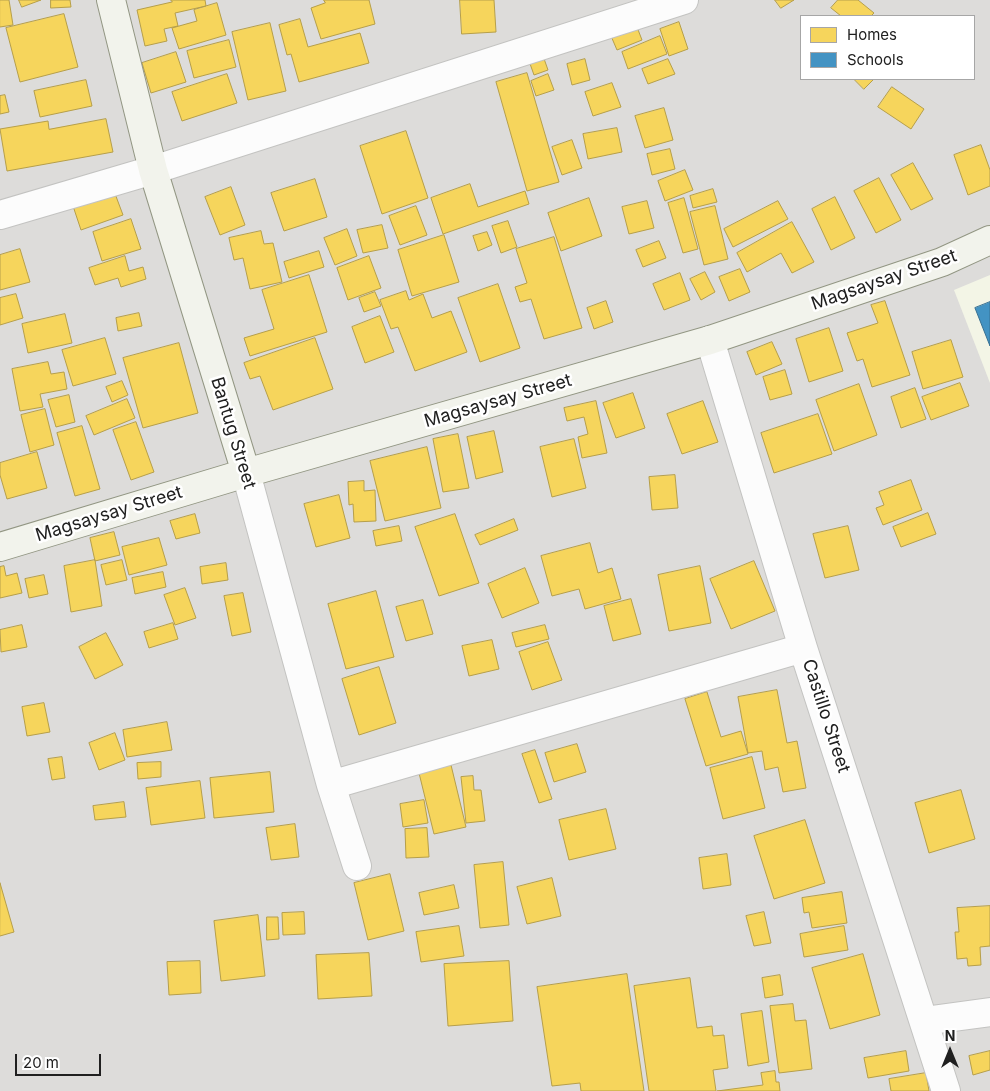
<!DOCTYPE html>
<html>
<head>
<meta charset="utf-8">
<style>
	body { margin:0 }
	#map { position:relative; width:990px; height:1091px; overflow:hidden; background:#edede9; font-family:Inter,sans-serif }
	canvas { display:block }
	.legend { position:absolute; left:800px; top:15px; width:175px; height:65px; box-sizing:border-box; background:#fff; border:1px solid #a6a6a6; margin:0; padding:6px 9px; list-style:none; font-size:15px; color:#202020 }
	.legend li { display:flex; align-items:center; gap:10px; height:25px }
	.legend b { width:25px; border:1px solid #a6a6a6 }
	.north { position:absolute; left:925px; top:1026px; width:50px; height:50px; -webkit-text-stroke:4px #fff; paint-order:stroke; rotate:0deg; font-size:14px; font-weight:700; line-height:20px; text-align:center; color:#202020 }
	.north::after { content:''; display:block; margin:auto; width:18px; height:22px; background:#202020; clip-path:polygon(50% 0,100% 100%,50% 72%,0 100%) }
	.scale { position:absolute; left:15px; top:1054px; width:86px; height:22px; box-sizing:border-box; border:2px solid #202020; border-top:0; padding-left:6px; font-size:15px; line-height:18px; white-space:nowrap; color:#202020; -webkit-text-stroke:4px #fff; paint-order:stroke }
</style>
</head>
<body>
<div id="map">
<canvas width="990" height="1091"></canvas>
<ul class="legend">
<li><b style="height:14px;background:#f6d55c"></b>Homes</li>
<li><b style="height:14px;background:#4393c3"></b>Schools</li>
</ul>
<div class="north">N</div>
<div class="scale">20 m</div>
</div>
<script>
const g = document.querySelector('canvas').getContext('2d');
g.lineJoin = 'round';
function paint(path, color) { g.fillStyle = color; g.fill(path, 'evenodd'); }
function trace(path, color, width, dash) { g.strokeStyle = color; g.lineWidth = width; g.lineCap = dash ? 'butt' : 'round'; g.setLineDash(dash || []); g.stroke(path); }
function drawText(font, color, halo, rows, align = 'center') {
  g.font = font + ' Inter,sans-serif'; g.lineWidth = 5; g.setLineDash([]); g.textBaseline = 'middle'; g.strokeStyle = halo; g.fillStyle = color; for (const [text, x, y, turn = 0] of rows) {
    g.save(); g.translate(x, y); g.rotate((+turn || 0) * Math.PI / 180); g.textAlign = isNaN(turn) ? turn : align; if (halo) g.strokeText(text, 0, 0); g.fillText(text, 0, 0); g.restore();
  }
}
paint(new Path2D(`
	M0 0H990V1091H0ZM801 16H974V79H801Z`), '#dddcda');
paint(new Path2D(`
	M990 275V383L954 290Z`), '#f3f5e6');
const homes = new Path2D(`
	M0 0H9L13 25 0 27Z
	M19 0H41L22 7Z
	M51 0H70L71 7 51 8Z
	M171 0H205L206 6 175 13 178 26 164 29 167 41 145 46 137 10 172 2Z
	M324 0H369L375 24 321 39 311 8 325 3Z
	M460 0H494L496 32 462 34Z
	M775 0H794L781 8Z
	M838 0H858L874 13 871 16H841L831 8Z
	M217 3 226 35 179 49 172 28 197 21 194 10Z
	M64 14 78 67 20 82 6 28Z
	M300 19 308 47 360 33 369 63 299 82 291 54 287 55 279 25Z
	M679 22 688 49 669 56 660 29Z
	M270 23 286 91 248 100 232 32Z
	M637 27 642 40 617 50 611 36Z
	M660 36 667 54 628 69 622 52Z
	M229 40 236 67 194 78 187 51Z
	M176 52 186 82 151 93 142 63Z
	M542 53 548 70 534 75 528 58Z
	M585 59 590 80 572 85 567 64Z
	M668 59 675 74 648 84 642 69Z
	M527 73 559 182 527 191 496 82Z
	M227 74 237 103 182 121 172 92Z
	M548 74 554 90 536 96 531 81Z
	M854 79H874L864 89Z
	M86 80 92 106 40 117 34 91Z
	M612 83 621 107 593 116 585 92Z
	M892 87 924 109 911 129 878 107Z
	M5 95 9 112 0 114V96Z
	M664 108 673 140 645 148 635 116Z
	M106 119 113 152 7 171 0 129 48 121 49 129Z
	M617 128 622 152 588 159 583 134Z
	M406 131 428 198 382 214 360 146Z
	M572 140 582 168 562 175 552 147Z
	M981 145 990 170V186L968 195 954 155Z
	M670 149 675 169 652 175 647 154Z
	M913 163 933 199 911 210 891 175Z
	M685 170 693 190 665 201 658 181Z
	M879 178 901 220 876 233 854 191Z
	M315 179 327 217 284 231 271 193Z
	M470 184 478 207 525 191 529 204 443 234 431 198Z
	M231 187 245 225 220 235 205 197Z
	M713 189 717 202 693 208 690 196Z
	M114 191 123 215 81 230 73 206Z
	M835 197 855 238 831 250 812 209Z
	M589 198 602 236 561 251 548 213Z
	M684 198 698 249 683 253 668 203Z
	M647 201 654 228 629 234 622 207Z
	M778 201 788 219 733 247 724 229Z
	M416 206 427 235 400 245 389 216Z
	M715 206 728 259 704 265 690 212Z
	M131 219 141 249 102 261 93 232Z
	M508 221 517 247 501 253 492 226Z
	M792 222 814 262 792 273 781 253 747 272 737 253Z
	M382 225 388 248 363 253 357 230Z
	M347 229 357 256 335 265 324 238Z
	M261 231 264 244 273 243 282 282 250 289 243 258 234 260 229 238Z
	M487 232 492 245 478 251 473 236Z
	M444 235 459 282 412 296 398 250Z
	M554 237 582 328 544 339 531 299 520 302 515 287 527 283 516 249Z
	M659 241 666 258 643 267 636 250Z
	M20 249 30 282 0 290V255Z
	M319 251 324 267 289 278 284 262Z
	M125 256 129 271 143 267 146 279 121 287 118 278 95 285 89 268Z
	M369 256 381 288 348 300 337 268Z
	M740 269 750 292 729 301 719 277Z
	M705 272 715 292 701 300 690 279Z
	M680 273 690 300 664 310 653 284Z
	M309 275 327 332 250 356 244 338 274 329 262 290Z
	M498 284 520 348 480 362 458 298Z
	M406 291 409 300 423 294 432 318 451 311 467 352 415 371 398 327 391 329 380 300Z
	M375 292 381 306 364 312 359 298Z
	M16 294 23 318 0 325V298Z
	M606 301 613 322 594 329 587 308Z
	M885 301 910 375 872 387 863 359 857 361 847 333 878 323 871 305Z
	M139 313 142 326 118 331 116 318Z
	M65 314 72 343 28 353 22 324Z
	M380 316 394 352 365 363 352 327Z
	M829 328 843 371 809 382 796 339Z
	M105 338 116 374 73 386 62 350Z
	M315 338 333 389 273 410 260 376 250 379 244 363Z
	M951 340 963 377 923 389 912 352Z
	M772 342 782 364 756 375 747 352Z
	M179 343 198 413 143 428 123 358Z
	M48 362 51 374 64 372 67 389 40 394 43 407 20 411 12 369Z
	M785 370 792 394 770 400 763 377Z
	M122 381 128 395 112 402 106 387Z
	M960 383 969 406 931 420 922 397Z
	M859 384 877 435 834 451 816 400Z
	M915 388 926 419 901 428 891 397Z
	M633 393 645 428 616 438 603 403Z
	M69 395 75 422 56 427 48 400Z
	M127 399 135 418 94 435 86 416Z
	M596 401 607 453 582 458 578 437 588 434 584 417 567 421 564 408Z
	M703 401 718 442 682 454 667 414Z
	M45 409 54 445 30 452 21 415Z
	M818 414 832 454 774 473 761 433Z
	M136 422 154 472 131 480 113 430Z
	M82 426 100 489 75 496 57 433Z
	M494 431 503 472 476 479 467 437Z
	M458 434 469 488 443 492 433 439Z
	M574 439 586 488 552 497 540 447Z
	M427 447 441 508 385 521 370 461Z
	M37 452 47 488 7 499 0 475V463Z
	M675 475 678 508 652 510 649 477Z
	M911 480 922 510 883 525 876 508 884 505 879 492Z
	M364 481V491L375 490 376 521 354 522 353 504 349 505 348 482Z
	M339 495 350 538 316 547 304 504Z
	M928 513 936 534 901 547 893 527Z
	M195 514 200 533 176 539 170 521Z
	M455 514 479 583 439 596 415 527Z
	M514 519 518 530 480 545 475 535Z
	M399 526 402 541 376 546 373 531Z
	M848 526 859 570 825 578 813 534Z
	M114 532 120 555 95 561 90 538Z
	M159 538 167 565 129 575 122 547Z
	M590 543 598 573 612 568 621 599 585 609 579 589 552 596 541 556Z
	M95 560 102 606 71 612 64 566Z
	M122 560 127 580 106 585 101 565Z
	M754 561 775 611 731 629 710 579Z
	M226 563 228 580 202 584 200 567Z
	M4 566 6 576 17 573 22 593 0 598V567Z
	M700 566 711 623 669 631 658 575Z
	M525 568 539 603 502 618 488 584Z
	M163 572 166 587 135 594 132 578Z
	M44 575 48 594 29 598 25 579Z
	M185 588 196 618 175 625 164 595Z
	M376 591 394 657 346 669 328 604Z
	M243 593 251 632 232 636 224 596Z
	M631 599 641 634 613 641 604 606Z
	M423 600 433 634 406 641 396 607Z
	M173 623 178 639 149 648 144 632Z
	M22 625 27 647 1 652 0 630Z
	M545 625 549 639 516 647 512 633Z
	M106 633 123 665 95 679 79 647Z
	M492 640 499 669 469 676 462 646Z
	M548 642 562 680 532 690 519 652Z
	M379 667 396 723 359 735 342 679Z
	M777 690 787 743 797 741 806 788 783 792 778 767 765 770 762 751 748 753 738 697Z
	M707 692 721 737 741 731 748 754 706 766 685 699Z
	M44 703 50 732 27 736 22 707Z
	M167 722 172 750 127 757 123 730Z
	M115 733 125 760 99 770 89 743Z
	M577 744 586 772 554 782 545 753Z
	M535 750 552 799 539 803 522 754Z
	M62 757 65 778 52 780 48 759Z
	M752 757 765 808 723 819 710 768Z
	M161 762V777L138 779 137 763Z
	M451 765 466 827 434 834 419 773Z
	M270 772 274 812 214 818 210 778Z
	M473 776 474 790H481L485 821 466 823 461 777Z
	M200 781 205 818 151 825 146 788Z
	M961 790 975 839 929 853 915 803Z
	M424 800 428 823 403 827 400 804Z
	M124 802 126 817 95 820 93 806Z
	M606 809 616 849 569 860 559 820Z
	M805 820 825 883 774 899 754 836Z
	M295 824 299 857 271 860 266 828Z
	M427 828 429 857 406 858 405 829Z
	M727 854 731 885 703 889 699 858Z
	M503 862 509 925 480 928 474 865Z
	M390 874 404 931 368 940 354 883Z
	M552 878 561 916 527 924 517 887Z
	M0 883 14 932 0 936Z
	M454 885 459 908 424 915 419 893Z
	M842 892 847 923 812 928 809 912 804 913 802 898Z
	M990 906V946L980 947 981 965 968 966 967 958 957 959 955 932H959L957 908Z
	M304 912 305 934 283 935 282 913Z
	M764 912 771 943 754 946 746 916Z
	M258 915 265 976 221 981 214 921Z
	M267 917H278L279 939 267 940Z
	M459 926 464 956 421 962 416 932Z
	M844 926 848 950 804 957 800 934Z
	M369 953 372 996 318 999 316 955Z
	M863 954 880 1015 830 1029 812 968Z
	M200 961 201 993 169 995 167 962Z
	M509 961 513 1021 448 1026 444 964Z
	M627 974 644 1091H581L580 1083 552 1086 537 987Z
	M780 975 783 995 765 998 762 978Z
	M690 978 697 1028 712 1026 713 1036 724 1035 728 1068 713 1070 716 1091H649L634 986Z
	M793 1004 795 1021 806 1020 812 1069 779 1073 770 1006Z
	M762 1011 769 1062 748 1066 741 1014Z
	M906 1051 909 1071 868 1078 864 1058Z
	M990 1051V1070L973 1075 969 1056Z
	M775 1071 776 1082H779L780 1091H717L763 1085 761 1073Z
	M926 1073 929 1091H891L889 1079Z`);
paint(homes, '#f6d55c');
trace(homes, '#b69f4a', 1);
const schools = new Path2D(`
	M990 302V346L975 308Z`);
paint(schools, '#4393c3');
trace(schools, '#387092', 1);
const street = new Path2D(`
	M0 215 153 170 684 0
	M710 340 803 648 946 1091
	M246 473 331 785 357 866
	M331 785 803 648
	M924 1021 990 1012`);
const secondary = new Path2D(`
	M111 0 153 170 246 473
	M0 547 246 473 710 340 942 262 990 240`);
trace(street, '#c3c3c1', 30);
trace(secondary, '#929683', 30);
trace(street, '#fcfcfc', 28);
trace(secondary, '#f2f3ec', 28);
drawText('18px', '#202020', '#fff', [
	["Magsaysay Street",884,280,-19],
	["Magsaysay Street",498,401,-16],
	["Bantug Street",233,433,73],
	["Magsaysay Street",109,514,-17],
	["Castillo Street",826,716,72]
]);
</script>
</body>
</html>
